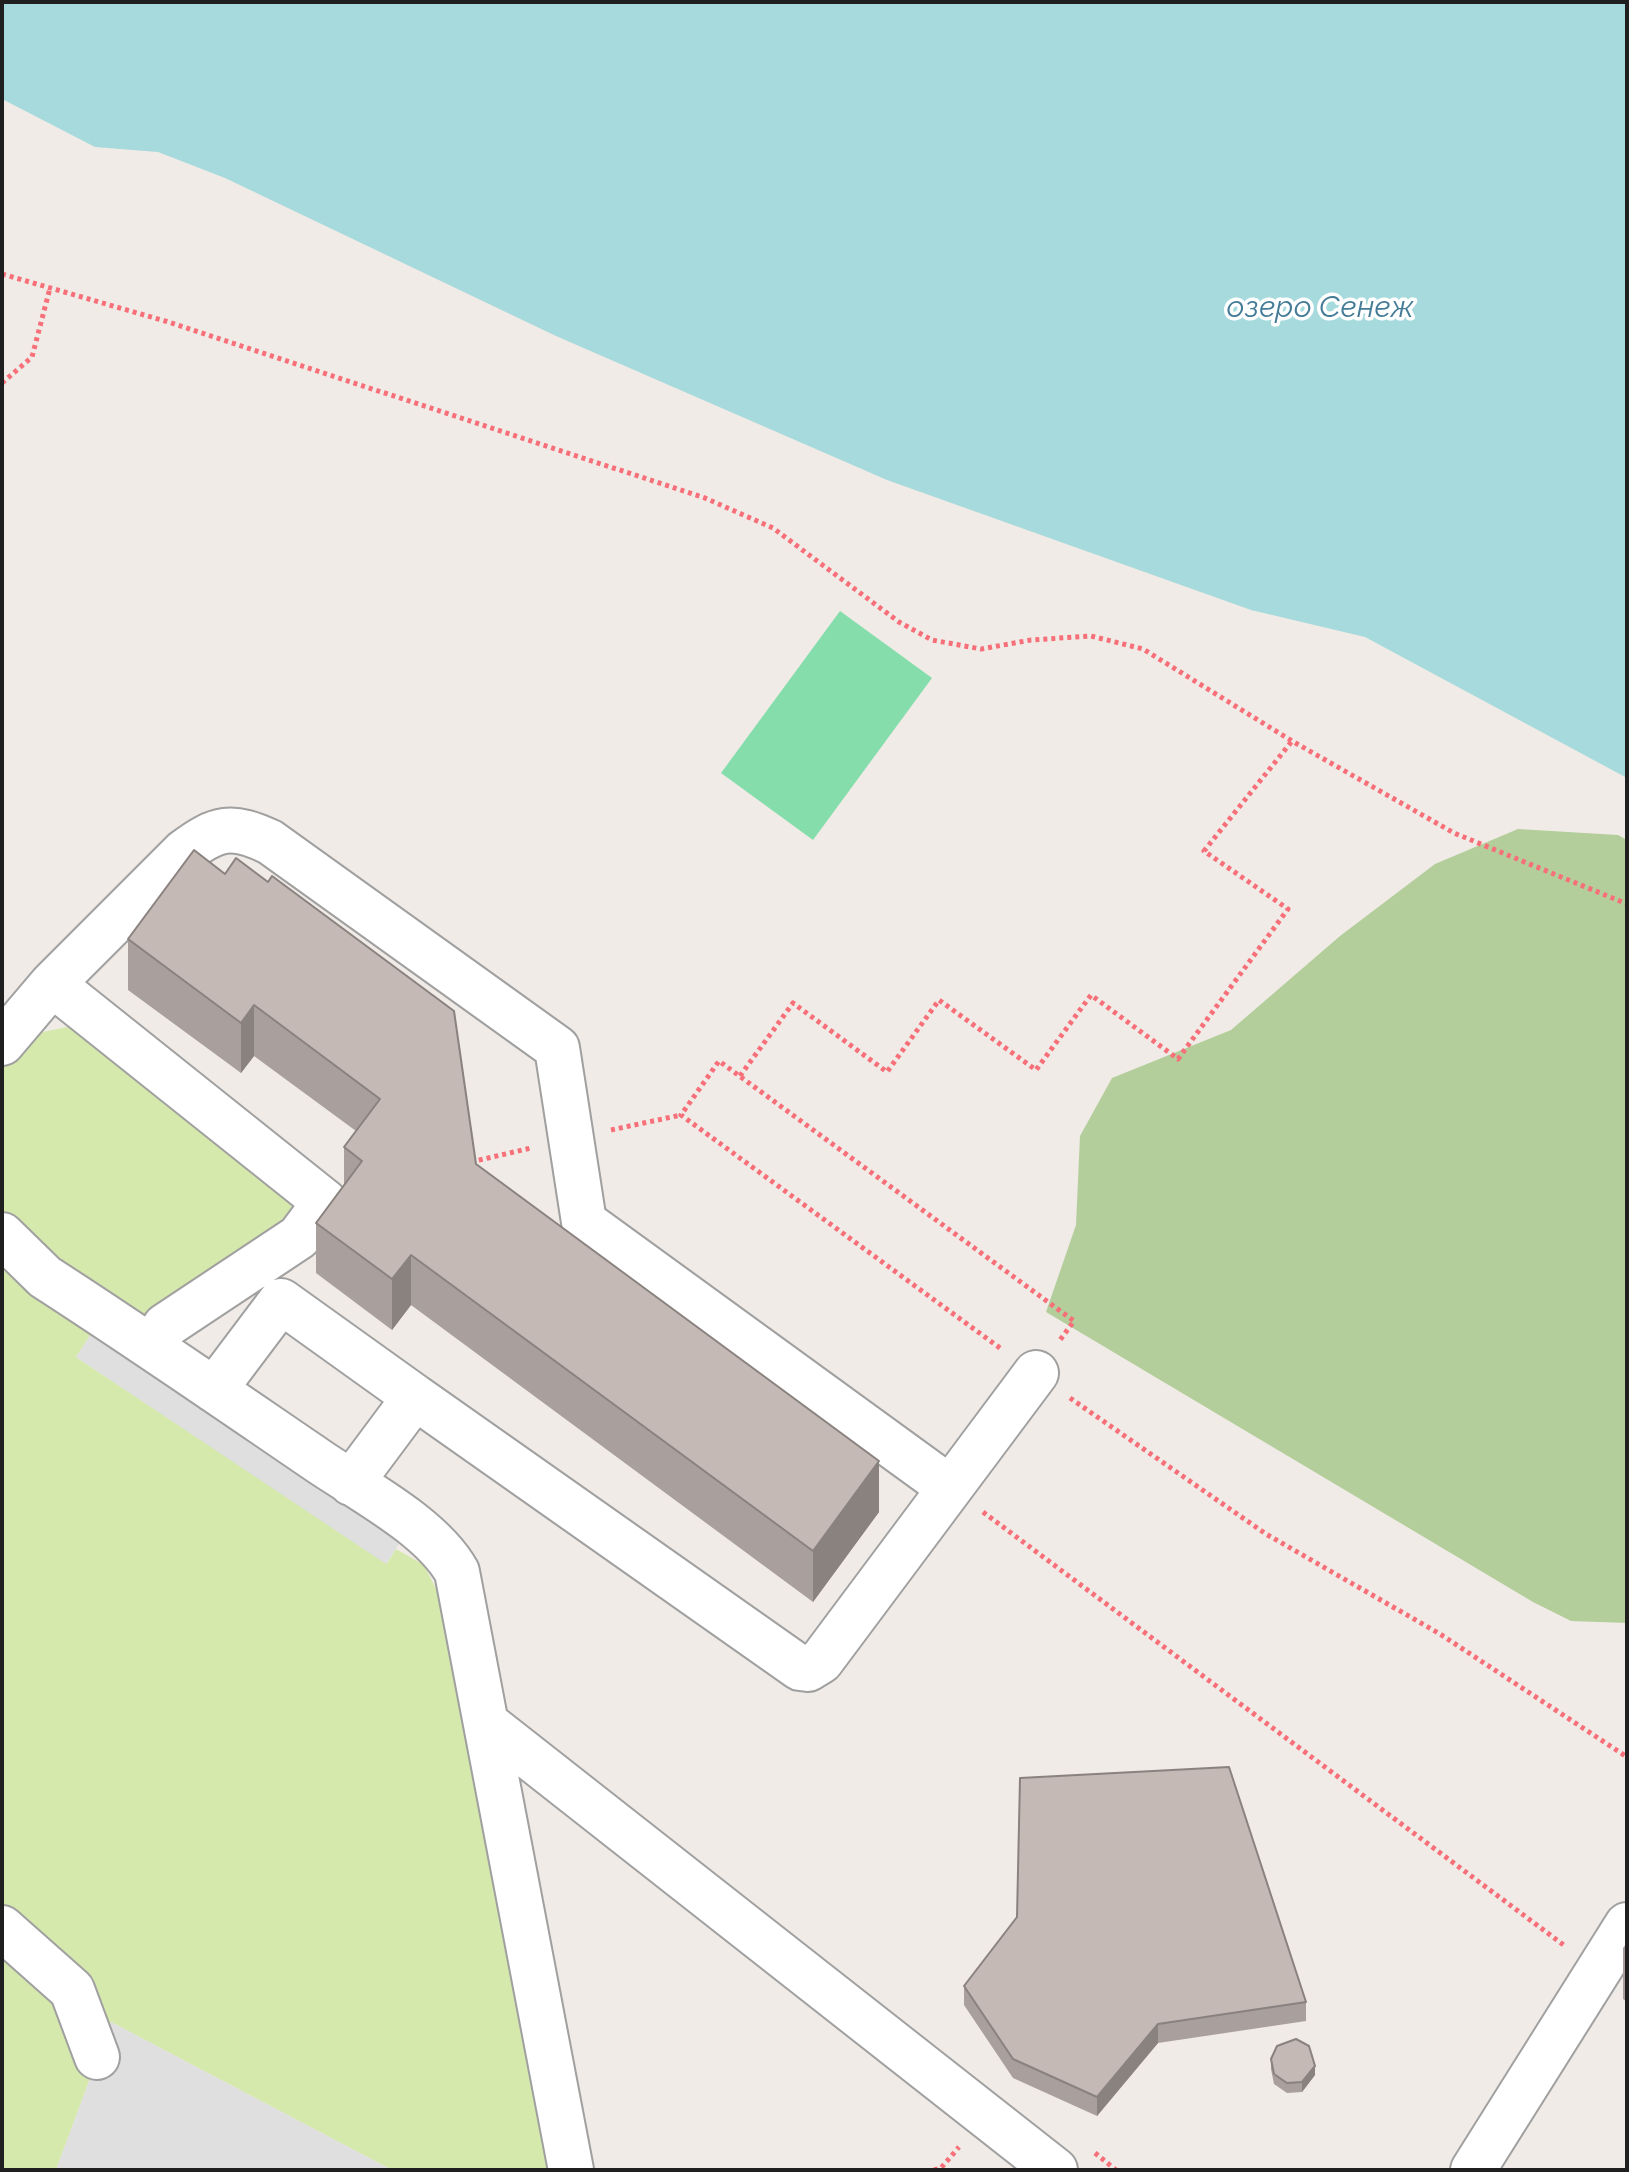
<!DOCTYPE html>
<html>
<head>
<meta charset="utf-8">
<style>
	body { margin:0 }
	#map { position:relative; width:1629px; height:2172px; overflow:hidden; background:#f0ebe6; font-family:Raleway,sans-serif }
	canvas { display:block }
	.frame { position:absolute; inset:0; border:4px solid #1f1f1f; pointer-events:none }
</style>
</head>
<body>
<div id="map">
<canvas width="1629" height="2172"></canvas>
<div class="frame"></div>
</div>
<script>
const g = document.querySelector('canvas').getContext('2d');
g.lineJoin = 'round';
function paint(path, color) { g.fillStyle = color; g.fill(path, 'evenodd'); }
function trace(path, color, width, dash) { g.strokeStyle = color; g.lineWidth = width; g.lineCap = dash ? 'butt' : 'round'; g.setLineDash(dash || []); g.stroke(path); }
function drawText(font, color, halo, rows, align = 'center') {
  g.font = font + ' Raleway,sans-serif'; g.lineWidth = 7; g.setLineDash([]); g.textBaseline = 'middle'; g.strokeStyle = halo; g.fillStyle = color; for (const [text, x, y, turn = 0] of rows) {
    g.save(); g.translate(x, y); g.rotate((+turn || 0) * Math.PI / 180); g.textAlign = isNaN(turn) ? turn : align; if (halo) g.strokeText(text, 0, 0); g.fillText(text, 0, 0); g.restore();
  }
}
paint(new Path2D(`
	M67 1027 86 1036 294 1202 299 1216 146 1317 101 1298 6 1216 2 1208V1063L38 1033Z
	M2 1256 95 1328 76 1357 387 1563 396 1549 424 1565 439 1595 553 2170H392L111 2022 56 2170H2Z`), '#d5e9ad');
paint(new Path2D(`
	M1518 829 1618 835 1627 840V1623L1571 1621 1533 1602 1046 1312 1076 1225 1080 1136 1112 1078 1231 1030 1340 936 1435 864Z`), '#b3ce9b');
paint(new Path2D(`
	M840 611 932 678 813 840 721 773Z`), '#85ddac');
paint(new Path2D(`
	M95 1328 405 1535 386 1564 76 1357Z
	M111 2022 392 2170H56Z`), '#dfdfdf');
paint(new Path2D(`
	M2 2H1627V778L1365 637 1251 610 887 480 556 336 225 178 158 152 95 147 2 99Z`), '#a7dadd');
const minor = new Path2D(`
	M52 984 325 1202 299 1237 165 1326 152 1347
	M2 1043 52 984 184 852C217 827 232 824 270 842L557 1048 584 1222 950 1488
	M2 1235 45 1277C138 1337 229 1400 320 1462 363 1491 432 1527 457 1572L571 2170
	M214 1390 281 1301 415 1397
	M351 1483 415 1397 800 1668 808 1669 821 1661 1036 1373
	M486 1723 1055 2170
	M2 1928 72 1990 97 2057
	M1473 2170 1627 1925`);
trace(minor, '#a0a0a0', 48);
trace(new Path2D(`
	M2 274 165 321 705 498 773 528 899 622 932 640 981 649 1031 640 1091 636 1143 649 1292 741 1454 833 1627 904
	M2 383 32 357 50 288
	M740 1076 793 1003 887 1072 939 1000 1036 1070 1091 995 1178 1059 1288 909 1204 851 1292 741
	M611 1130 681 1115
	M471 1162 531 1148
	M1000 1348 681 1115 719 1061 1074 1321 1060 1340
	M1070 1398 1266 1534 1440 1634 1627 1757
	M983 1512 1565 1946
	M1095 2153 1116 2170
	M934 2170 941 2168 959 2147`), '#f76f79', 5, [4, 4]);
trace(minor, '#fff', 44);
paint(new Path2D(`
	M194 850 476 1164 879 1512 813 1602 411 1305 392 1330 316 1273V1223L344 1185V1147L356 1131 254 1056 241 1073 128 990V939Z
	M1627 1943V2002L1623 1999V1948Z
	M964 1986 1306 2002V2021L1158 2043 1097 2116 1013 2078 964 2005Z
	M1271 2059 1315 2075 1302 2092 1287 2093 1274 2084 1271 2069Z`), '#a99f9c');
paint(new Path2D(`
	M254 1005V1056L241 1073V1023Z
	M411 1255V1305L392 1330V1279Z
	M879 1461V1512L813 1602V1551Z
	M1158 2024V2043L1097 2116V2097Z
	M1315 2066V2075L1302 2092V2082Z`), '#89827f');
const building = new Path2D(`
	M194 850 225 874 236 858 268 882 272 876 454 1011 476 1164 879 1461 813 1551 411 1255 392 1279 316 1223 362 1161 344 1147 380 1099 254 1005 241 1023 128 939Z
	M1229 1767 1306 2002 1158 2024 1097 2097 1013 2059 964 1986 1017 1917 1020 1778Z
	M1296 2039 1309 2046 1315 2066 1302 2082 1287 2083 1274 2074 1271 2059 1277 2046Z`);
paint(building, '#c4b9b5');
trace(building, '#89827f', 2);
drawText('italic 30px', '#447b96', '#fff', [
	["озеро Сенеж",1320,308]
]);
</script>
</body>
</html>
